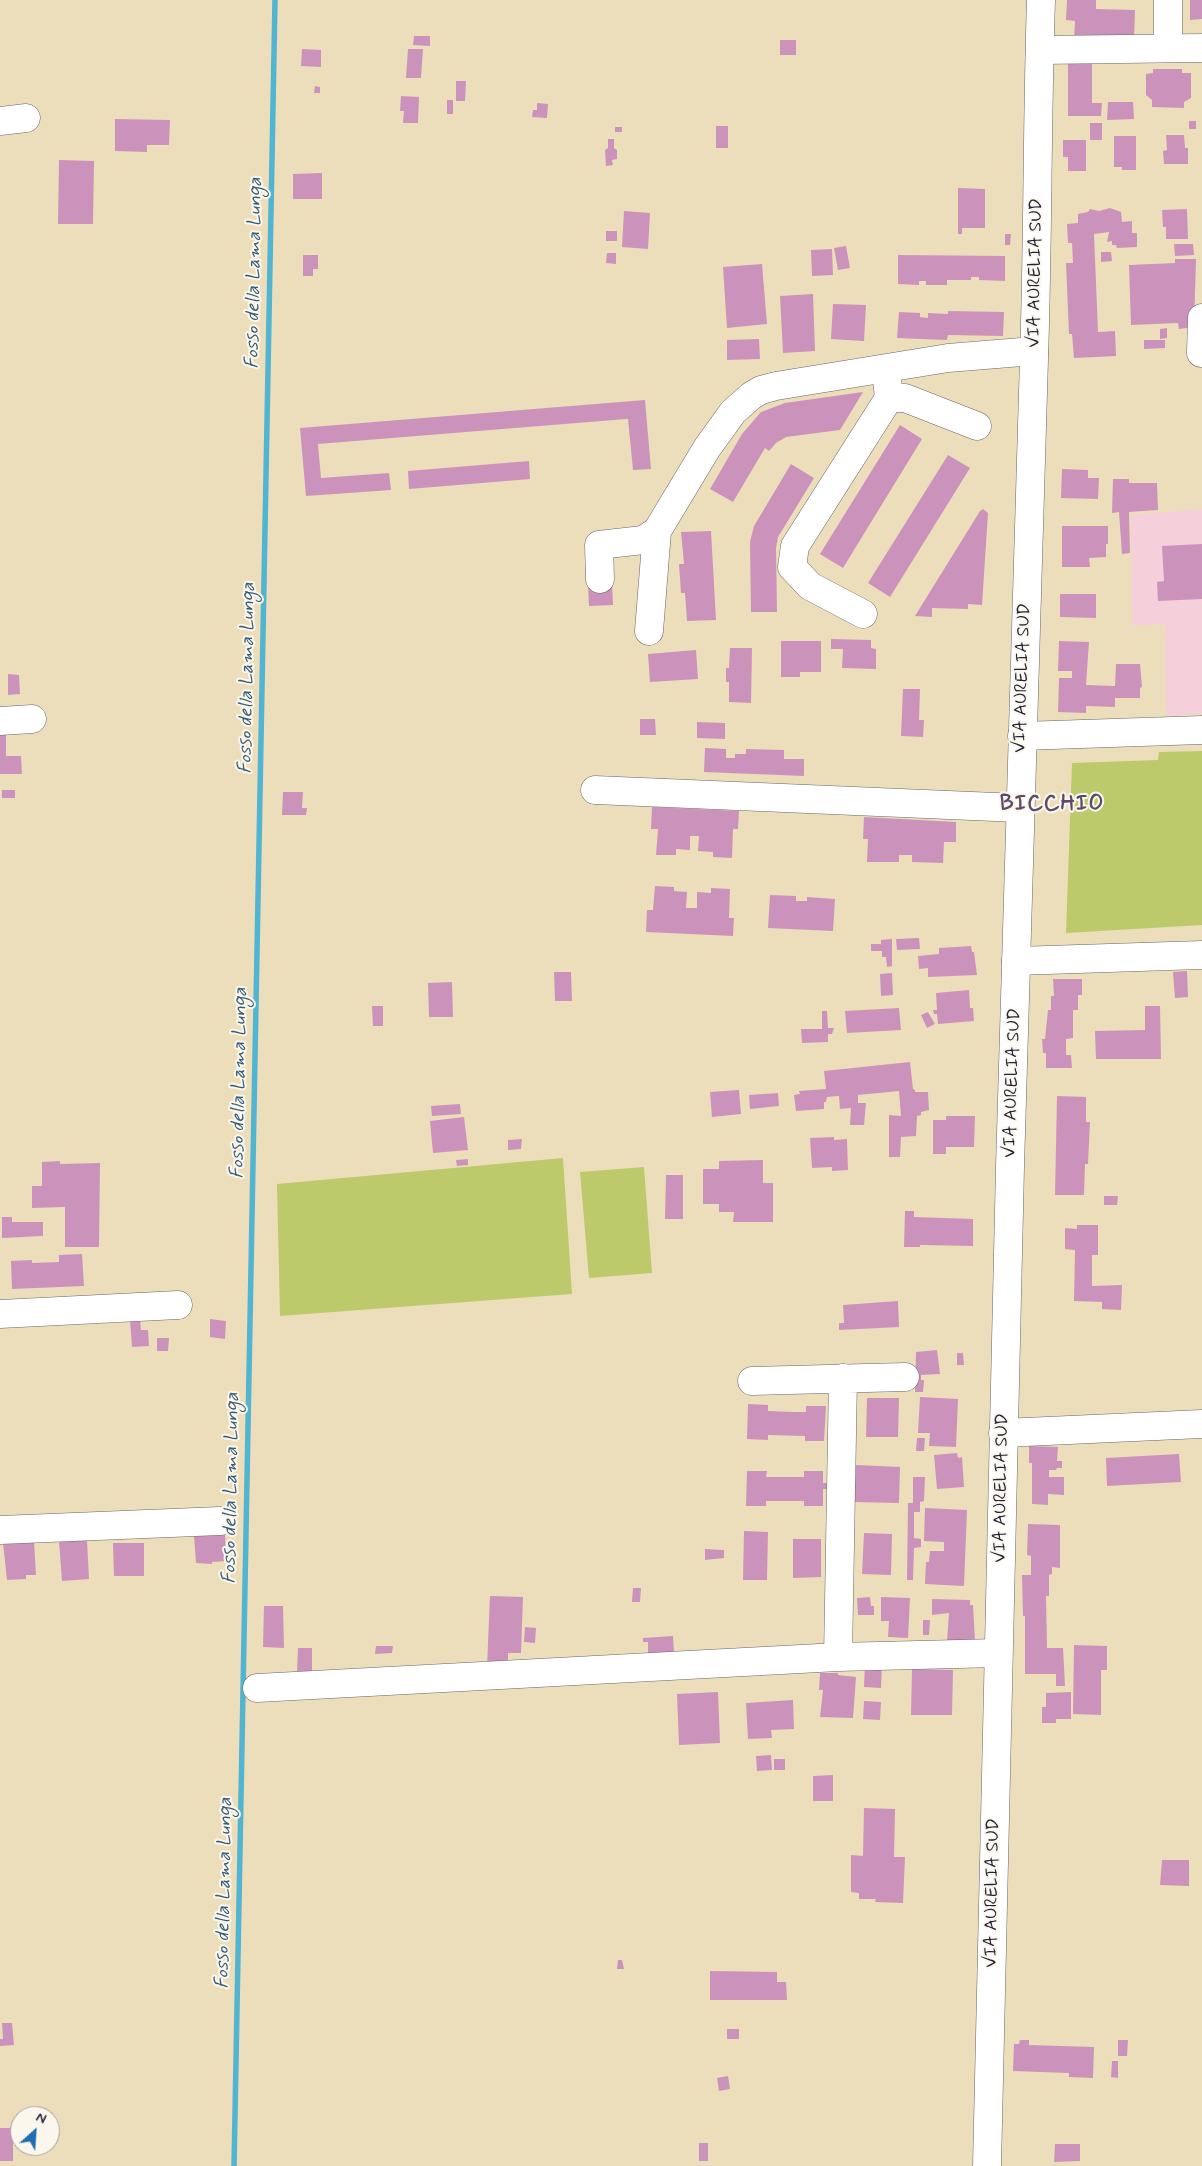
<!DOCTYPE html>
<html>
<head>
<meta charset="utf-8">
<style>
	body { margin:0 }
	#map { position:relative; width:1202px; height:2166px; overflow:hidden; background:#eddebb; font-family:Mynerve,sans-serif }
	canvas { display:block }
	.north { position:absolute; left:10px; top:2106px; width:50px; height:50px; box-sizing:border-box; background:#fbf7ec; border:1px solid #a4a2a5; border-radius:50%; rotate:26deg; font-size:14px; font-weight:700; line-height:20px; text-align:center; color:#22223b }
	.north::after { content:''; display:block; margin:auto; width:18px; height:22px; background:#1f6fb2; clip-path:polygon(50% 0,100% 100%,50% 72%,0 100%) }
</style>
</head>
<body>
<div id="map">
<canvas width="1202" height="2166"></canvas>
<div class="north">N</div>
</div>
<script>
const g = document.querySelector('canvas').getContext('2d');
g.lineJoin = 'round';
function paint(path, color) { g.fillStyle = color; g.fill(path, 'evenodd'); }
function trace(path, color, width, dash) { g.strokeStyle = color; g.lineWidth = width; g.lineCap = dash ? 'butt' : 'round'; g.setLineDash(dash || []); g.stroke(path); }
function drawText(font, color, halo, rows, align = 'center') {
  g.font = font + ' Mynerve,sans-serif'; g.lineWidth = 4; g.setLineDash([]); g.textBaseline = 'middle'; g.strokeStyle = halo; g.fillStyle = color; for (const [text, x, y, turn = 0] of rows) {
    g.save(); g.translate(x, y); g.rotate((+turn || 0) * Math.PI / 180); g.textAlign = isNaN(turn) ? turn : align; if (halo) g.strokeText(text, 0, 0); g.fillText(text, 0, 0); g.restore();
  }
}
paint(new Path2D(`
	M1202 509V714L1166 716 1165 624 1132 626 1131 515Z`), '#f5cfda');
paint(new Path2D(`
	M1202 751V925L1066 933 1072 763 1158 760 1159 752Z
	M563 1158 572 1294 280 1316 277 1184Z
	M644 1167 652 1273 589 1278 580 1172Z`), '#bcca6c');
trace(new Path2D(`
	M234 2166 275 0`), '#51b4d0', 5.5);
paint(new Path2D(`
	M1067 0H1096V9L1135 10 1134 38 1074 39 1075 21 1066 20Z
	M1190 0H1202V19L1190 20Z
	M414 36H430V46L413 45Z
	M780 40H796V55H780Z
	M302 49 321 50V67L301 66Z
	M408 49H423L421 78H406Z
	M1068 64H1092V103H1102L1101 116H1068Z
	M1153 69H1182V73H1191V98L1184 102V108L1152 107V100L1146 95V74L1153 73Z
	M456 81H466L465 101H456Z
	M315 86 320 87V93H314Z
	M401 96 419 97 418 123H403L404 111H400Z
	M447 100H453V114H447Z
	M1108 102H1133L1134 119 1107 120Z
	M537 103 548 104 547 118 532 117 533 110H537Z
	M115 119 170 120 169 145H147V152L115 151Z
	M1189 121H1196V129H1189Z
	M1090 123H1102V140H1090Z
	M716 126H728V148H716Z
	M615 127H622V132H615Z
	M1166 135H1184L1185 148H1188V164H1164L1163 151 1167 150Z
	M1114 136H1136V170H1122V167H1114Z
	M608 139H614V148L617 150V159L612 160 613 165 606 166 605 150 608 148Z
	M1063 140H1086V171H1068V157H1063Z
	M59 160 94 161 93 224H58Z
	M322 173V199H293V174Z
	M958 188 985 189V228H962V234H958Z
	M1110 208 1121 212 1122 222 1132 221V233H1137V247L1117 248 1116 245H1112V241L1107 242 1109 232 1094 234 1098 332 1115 331 1116 356 1074 358 1072 334H1069L1066 263H1073L1072 243H1068L1067 224 1078 223V214L1088 212 1090 209 1099 211Z
	M1187 209 1188 239H1166V227H1163L1162 210Z
	M624 211 650 213 648 249 622 247Z
	M606 231H617V241H606Z
	M1005 234H1011L1010 245H1005Z
	M1174 244H1193L1194 255 1175 256Z
	M846 246 850 268 838 270 834 248Z
	M832 249 833 275 812 276 811 250Z
	M1101 252H1111L1112 261 1101 262Z
	M607 253H616V264L606 263Z
	M303 255H318V269H313V276H303Z
	M898 255 1005 256V281L979 280V277H971V280H947V285H926V281H919V285L898 284Z
	M1175 259H1196L1194 327 1179 329 1178 323 1131 325 1129 265 1175 263Z
	M762 264 767 324 727 328 723 267Z
	M813 294 815 351 783 353 780 296Z
	M833 304 866 305 864 341 831 339Z
	M948 311 1004 312 1003 336 948 335 947 340 897 338 899 312 920 313V317L928 318V313L948 314Z
	M1167 328V338L1160 339V329Z
	M759 339 760 359 727 360V340Z
	M1144 340H1165V348L1144 349Z
	M863 392 840 430 786 437 776 443 769 451 765 448 733 502 710 489 742 434 761 412 785 403Z
	M645 400 651 469 633 470 628 419H626L318 444 321 478 389 473 391 490 306 496 300 428Z
	M900 425 922 439 843 568 820 554Z
	M948 455 970 468 890 597 868 583Z
	M529 461 530 479 409 489 408 471Z
	M791 464 814 478 778 537 776 548 777 612H751L750 542 754 526Z
	M1062 469 1088 470V478H1099L1098 499 1061 498Z
	M1113 479H1129V483H1157L1158 510 1129 512 1130 553 1122 554 1119 512 1112 513Z
	M983 509 988 513 982 605 968 604V609L932 608V617L915 616 980 511Z
	M1062 526H1108V544H1106V557L1089 558 1090 567H1062Z
	M711 531 716 620 687 621 685 593H681L679 564H684L681 532Z
	M1202 544V599L1158 601 1157 582 1164 581 1162 546Z
	M612 583 613 605 589 606 588 584Z
	M1060 594H1096V618L1060 617Z
	M831 639 871 640V648L876 649V669L842 668 843 649H831Z
	M781 641H821V672H800V677H781Z
	M1059 641 1089 642 1086 685 1115 686 1116 664H1140L1142 687 1140 688V698H1115V707L1086 706V713L1058 712 1059 678H1072V671H1058Z
	M730 648H752L751 703 729 702V682H726V668H729Z
	M696 650 698 679 650 682 648 654Z
	M8 674 19 675 20 694 8 695Z
	M903 689H920L919 720H924L923 737 901 736Z
	M640 719H655L656 735H640Z
	M697 722 725 723V739L697 738Z
	M0 734H6V756H21L22 774H0Z
	M705 748 726 749V758H735V754H746V749L784 750V759H804V776L704 772Z
	M2 790H15V798H2Z
	M283 792H303L302 808H307L306 815H282Z
	M652 807 739 811 738 829H733L732 858 713 857V852L698 851 699 836H690V850L676 849V855H656L658 829H651Z
	M864 817 956 822V842H944L943 863 912 862V855H899V862H867L868 839H863Z
	M655 886 674 887V891L687 892 686 908H697V892L711 893V888L730 889 729 918H734L733 936 646 932 647 910H653Z
	M770 895 796 896V901H807V897L835 899 833 931 768 928Z
	M919 938 920 949 897 950 896 939Z
	M892 939V966L887 967 886 957H882V951H871V944H881V940Z
	M971 946 972 952H974L977 975 928 977V968L919 969 918 956 939 954V948Z
	M1187 971 1188 997 1175 998 1173 972Z
	M554 972H571L572 1001H555Z
	M892 973 893 995 881 996 880 974Z
	M1053 979H1082V995H1078V1010H1073V1038L1066 1039V1055H1071L1072 1068H1046V1053H1043L1042 1039H1045L1048 1010H1051V996H1054Z
	M452 982 453 1017H429L428 983Z
	M969 990 970 1008H973L974 1021 938 1024 937 1014H934L933 1010H937L936 993Z
	M372 1006H383V1026H373Z
	M1145 1006H1160L1161 1059H1096L1095 1031 1145 1030Z
	M899 1008 901 1030 847 1033 845 1011Z
	M822 1011H827L828 1028H834L832 1034H828V1042L802 1043 801 1029H822Z
	M928 1012 935 1024 927 1028 921 1015Z
	M910 1062 913 1089 915 1090V1092H928L929 1110 921 1112V1115L917 1116 916 1136 901 1137 900 1157H889V1115L901 1116 899 1091 858 1095V1103H866L864 1125H850L851 1108 840 1109 839 1096 827 1097 826 1102H824V1109L796 1111 794 1095 800 1094 799 1091 826 1089 824 1071Z
	M739 1090 741 1114 712 1117 710 1092Z
	M778 1093 779 1106 750 1109 749 1095Z
	M1057 1096 1086 1097V1122H1090L1088 1164H1085L1084 1195H1055Z
	M460 1104 461 1114 432 1116 431 1106Z
	M946 1116H975L974 1147H946V1154H933V1120H946Z
	M464 1117 468 1150 433 1153 430 1121Z
	M834 1137V1140L847 1139 848 1170 832 1171V1167L812 1168 810 1138Z
	M522 1139 521 1149 508 1150V1140Z
	M468 1159V1165L457 1166 456 1160Z
	M763 1160V1183H773V1222H733L734 1212H719V1204H703V1169H719V1161Z
	M60 1161V1164L100 1163 99 1247H65V1207L32 1208V1186H42V1162Z
	M666 1175H683V1219H665Z
	M1104 1196H1118L1117 1205H1104Z
	M905 1211H914V1217L973 1219V1246L920 1245V1247H904Z
	M2 1217H12V1222H43V1236L2 1238Z
	M1077 1225H1098V1255H1092V1286L1122 1285 1121 1310 1102 1309V1302L1074 1301 1075 1250 1065 1249V1228L1077 1229Z
	M82 1254 84 1286 12 1289 11 1261 32 1260V1263L59 1262V1255Z
	M898 1301 899 1327 839 1330V1323H844L843 1305Z
	M140 1319 141 1330H148L149 1346 132 1347 130 1320Z
	M210 1319 226 1321 225 1339 210 1337Z
	M157 1338H169L168 1351H157Z
	M937 1350 940 1374 921 1375V1380H924L923 1392H915L916 1352Z
	M957 1353H963L964 1365H957Z
	M920 1397 958 1399 956 1447 929 1446 930 1433H918Z
	M867 1398H899L898 1437H866Z
	M748 1404 768 1405V1411L794 1412H806V1406H826L824 1441H805V1436L768 1435V1440L747 1439Z
	M917 1438H925L924 1451H916Z
	M1029 1446 1058 1447 1057 1461H1062V1468H1057L1056 1470H1049V1477H1064V1495L1048 1494V1505L1032 1504V1463H1029Z
	M957 1453 958 1458 962 1457 964 1487 937 1489 934 1455Z
	M1179 1454 1181 1482 1107 1486 1106 1458Z
	M856 1465 900 1467 899 1503 854 1502Z
	M747 1471H767L766 1477H804V1471H823V1483H833V1489H823V1506H804V1501H766V1506H746Z
	M913 1477H925L924 1501 920 1502V1512H914V1538L921 1539V1547L914 1548 913 1580H907L908 1503H913Z
	M925 1508 967 1510 964 1586 925 1584 926 1562H929L930 1551H944V1542L924 1541Z
	M1028 1524 1060 1525V1568L1052 1567V1574L1049 1575V1596H1046L1047 1648H1063L1065 1686H1056V1674H1025V1616H1023L1022 1575H1031V1556L1027 1555Z
	M744 1531 768 1532 767 1580H743Z
	M225 1533 226 1561 212 1562V1564L196 1563 194 1536Z
	M864 1533 892 1534 891 1575 862 1574Z
	M793 1539H821V1577L793 1578Z
	M87 1540 89 1579 62 1581 59 1541Z
	M34 1542 36 1575H26V1579L7 1580 3 1543Z
	M113 1543H144V1576H114Z
	M705 1549 724 1550V1558L705 1560Z
	M633 1588H641L640 1602H632Z
	M490 1596 523 1597 521 1653H508V1667H487Z
	M870 1597 871 1606H874V1615H858L857 1598Z
	M881 1597 910 1598 908 1638 888 1637 889 1621H881Z
	M932 1599 970 1600V1605H973L975 1641H947L949 1613 932 1615Z
	M264 1606H283L284 1648 263 1647Z
	M923 1620H930L929 1635H923Z
	M525 1627 536 1628 535 1643 524 1642Z
	M673 1636 674 1653 648 1654V1642H643V1638Z
	M1074 1645 1107 1646V1670H1101V1715L1073 1714Z
	M376 1646H393L392 1653 375 1654Z
	M298 1648H312V1671L297 1672Z
	M865 1662H882L881 1688 864 1687Z
	M912 1669 953 1670 952 1715H911Z
	M820 1673H838V1675L856 1677 853 1718 820 1717 823 1690H819Z
	M718 1692 720 1743 679 1745 677 1694Z
	M1071 1692V1719H1056V1723H1042V1707H1046V1693Z
	M793 1700 794 1729 771 1730 772 1738 748 1739 746 1703Z
	M864 1701 881 1702 880 1720 863 1719Z
	M771 1755 772 1770 757 1771 756 1756Z
	M774 1759H785V1770H774Z
	M833 1775V1801H813V1776Z
	M864 1808 895 1809 894 1857H905L903 1903 875 1902 876 1899H859V1893L851 1892V1855L863 1856Z
	M1162 1860H1189V1886L1160 1885Z
	M618 1960H622L624 1969H617Z
	M710 1971 777 1972V1982H786L787 2000H710Z
	M2 2023H12L14 2045 0 2046V2039H3Z
	M727 2029H739V2039H727Z
	M1020 2040H1029V2045L1094 2047 1093 2078 1069 2077V2073L1013 2071 1014 2044H1019Z
	M1118 2040H1128L1127 2056H1118Z
	M1112 2061H1118V2078L1111 2077Z
	M728 2076 730 2089 719 2091 717 2078Z
	M0 2128H13V2161H0Z
	M699 2143H708V2161H699Z
	M1055 2144H1080V2161L1054 2162Z`), '#cb93bb');
const minor = new Path2D(`
	M1168 48V0
	M1040 50 1202 48
	M0 121 26 118
	M1201 353 1202 318
	M889 398H905L977 426
	M600 579 599 545 643 540 657 531
	M863 614 810 586 792 567 795 546 889 398 886 369
	M649 631 657 531 707 448 733 412 751 396 761 390 776 386 948 358 1034 351
	M0 721 32 719
	M1022 736 1202 730
	M595 790 1019 808
	M1016 961 1202 955
	M0 1314 178 1305
	M843 1378 838 1657 998 1653
	M752 1381 905 1377
	M1003 1433 1202 1424
	M0 1530 220 1521
	M257 1688 838 1657`);
const major = new Path2D(`
	M987 2166C999 1564 1014 961 1034 359 1038 240 1037 120 1041 0`);
trace(minor, '#696468', 29);
trace(major, '#696468', 29);
trace(minor, '#fff', 28);
trace(major, '#fff', 28);
drawText('18px', '#22223b', '#fbf7ec', [
	["VIA AURELIA SUD",1036,273,-89],
	["VIA AURELIA SUD",1023,678,-88],
	["VIA AURELIA SUD",1013,1083,-88],
	["VIA AURELIA SUD",1002,1488,-89],
	["VIA AURELIA SUD",993,1893,-89]
]);
drawText('italic 19px', '#355c77', '#fbf7ec', [
	["Fosso della Lama Lunga",255,273,-89],
	["Fosso della Lama Lunga",248,678,-89],
	["Fosso della Lama Lunga",240,1083,-89],
	["Fosso della Lama Lunga",232,1488,-89],
	["Fosso della Lama Lunga",225,1893,-89]
]);
g.letterSpacing = '1px';
drawText('bold 22px', '#5d4a68', '#fbf7ec', [
	["BICCHIO",1052,805]
]);
g.letterSpacing = '0px';
</script>
</body>
</html>
